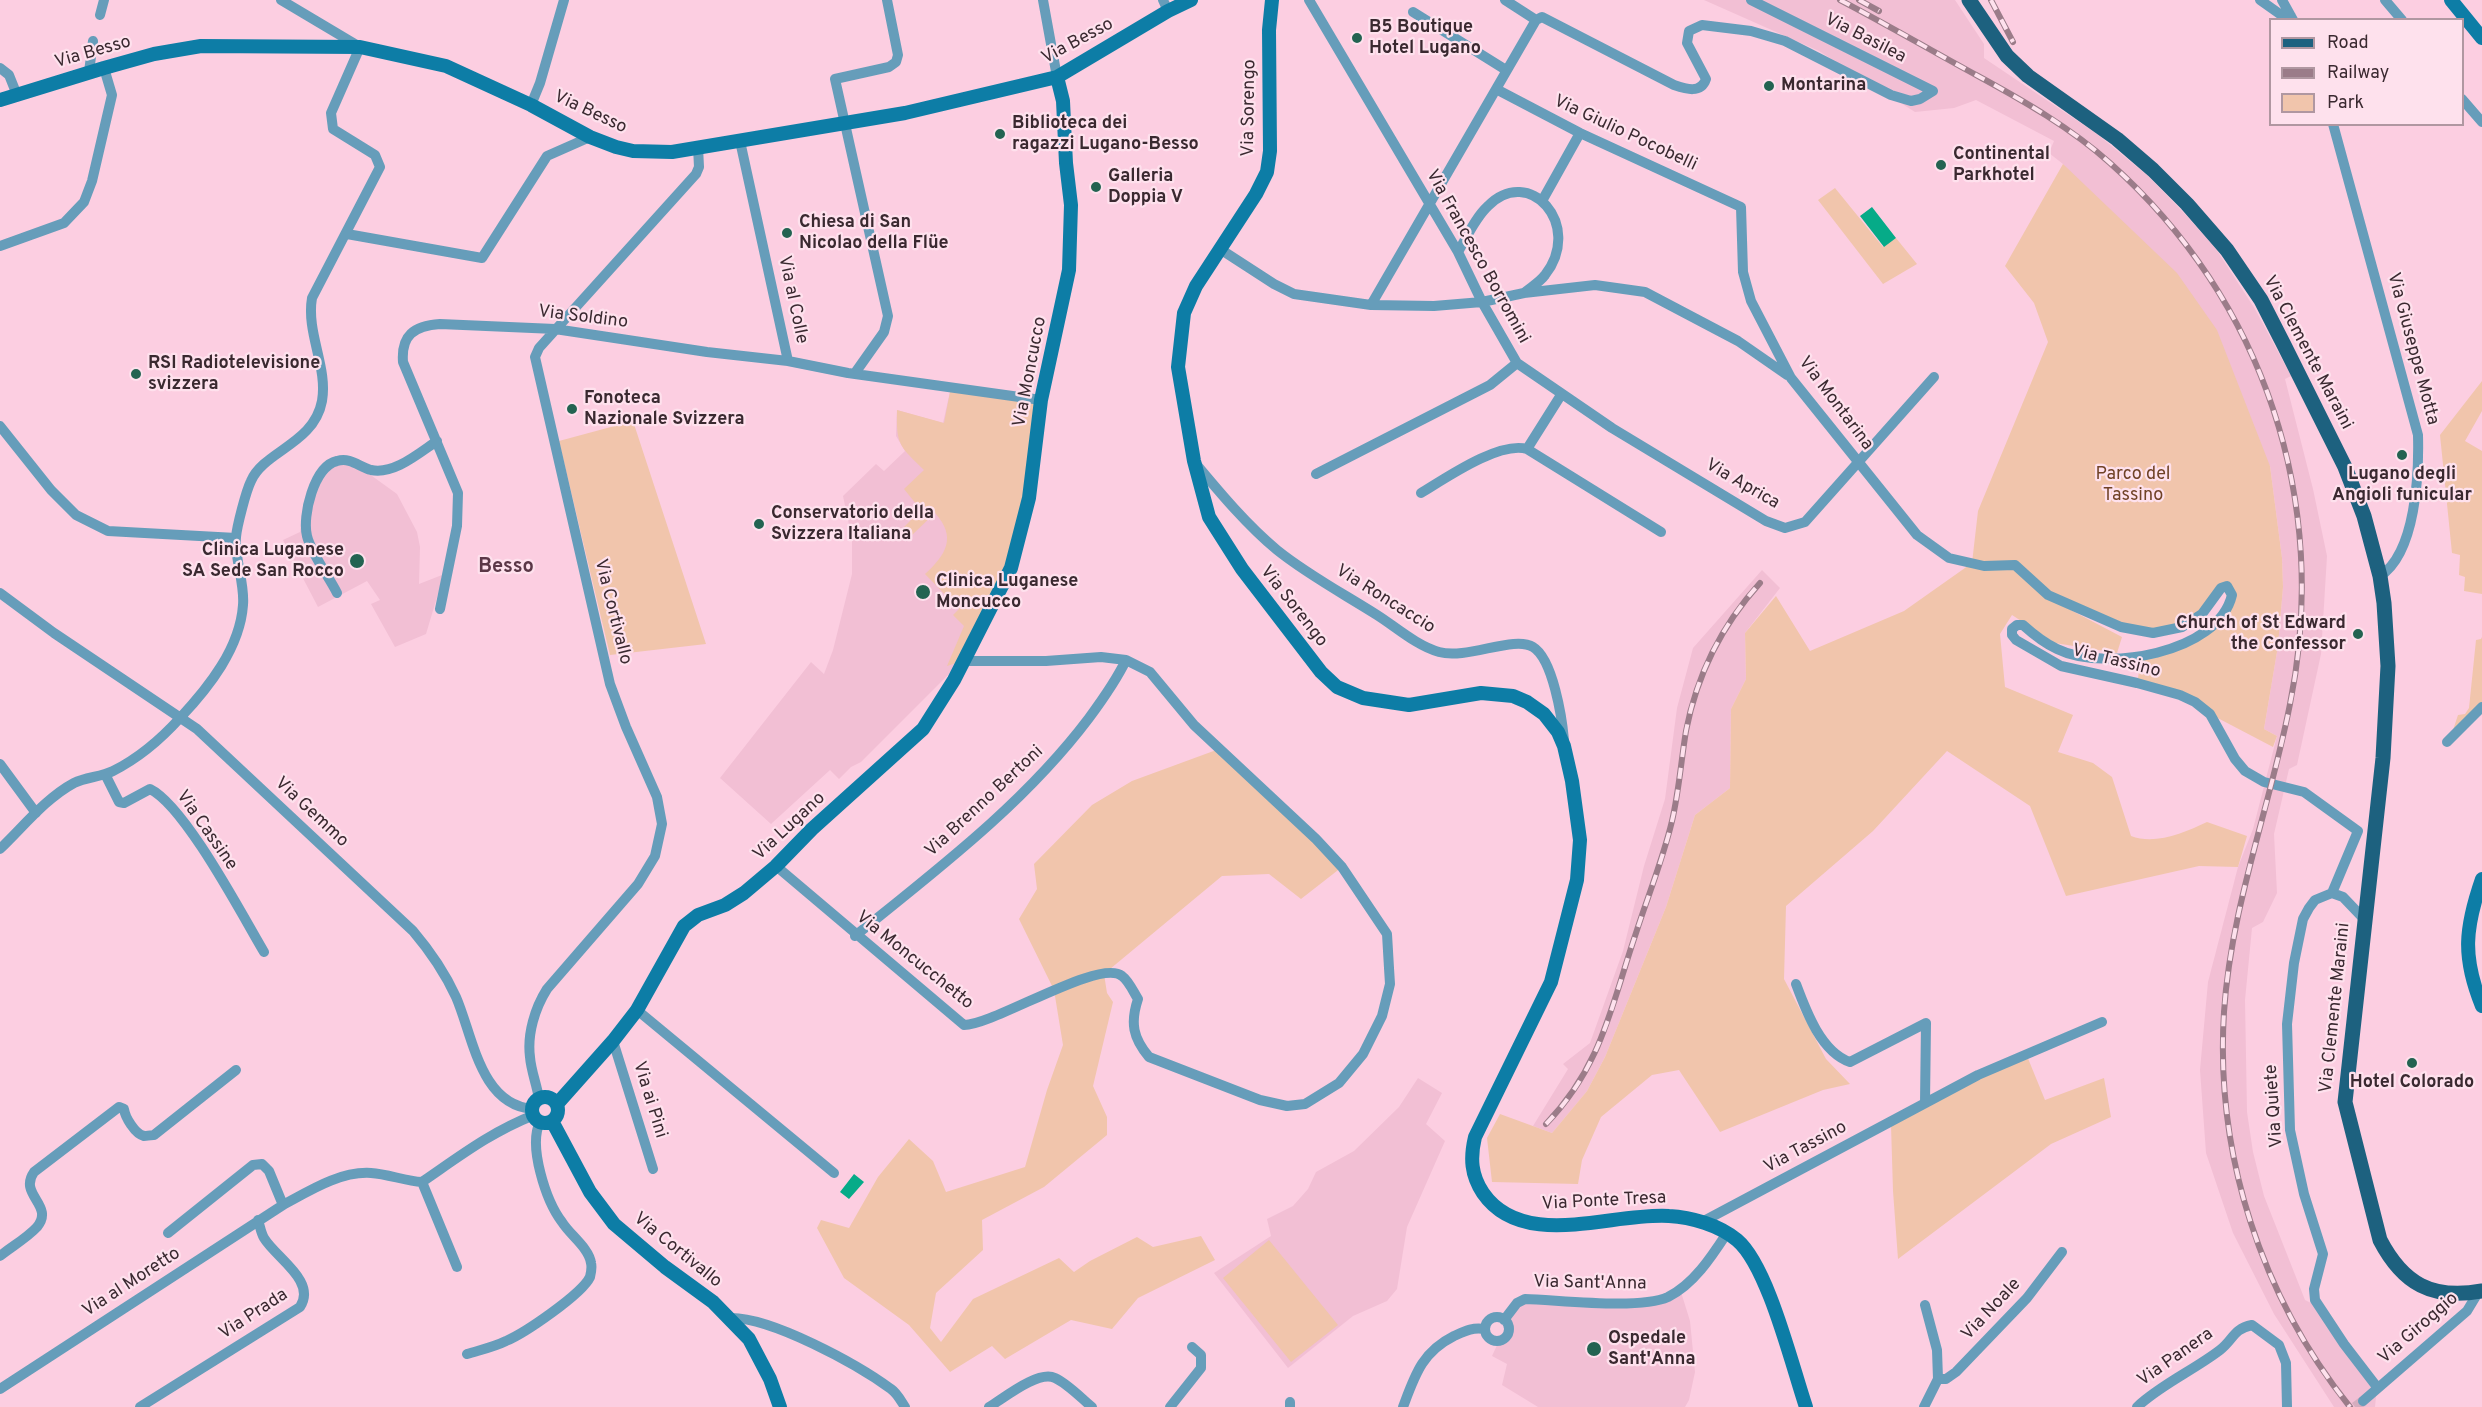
<!DOCTYPE html>
<html>
<head>
<meta charset="utf-8">
<style>
	body { margin:0 }
	#map { position:relative; width:2482px; height:1407px; overflow:hidden; background:#fccee1; font-family:Overpass,sans-serif }
	canvas { display:block }
	.legend { position:absolute; left:2269px; top:18px; width:195px; height:108px; box-sizing:border-box; background:#fee1ed; border:2px solid #b097a1; margin:0; padding:8px 10px; list-style:none; font-size:18px; color:#3a2930 }
	.legend li { display:flex; align-items:center; gap:12px; height:30px }
	.legend b { width:30px; border:2px solid #b097a1 }
</style>
</head>
<body>
<div id="map">
<canvas width="2482" height="1407"></canvas>
<ul class="legend">
<li><b style="height:8px;background:#1d617f"></b>Road</li>
<li><b style="height:8px;background:#9b7c89"></b>Railway</li>
<li><b style="height:16px;background:#f1c5ac"></b>Park</li>
</ul>
</div>
<script>
const g = document.querySelector('canvas').getContext('2d');
g.lineJoin = 'round';
function paint(path, color) { g.fillStyle = color; g.fill(path, 'evenodd'); }
function trace(path, color, width, dash) { g.strokeStyle = color; g.lineWidth = width; g.lineCap = dash ? 'butt' : 'round'; g.setLineDash(dash || []); g.stroke(path); }
function drawText(font, color, halo, rows, align = 'center') {
  g.font = font + ' Overpass,sans-serif'; g.lineWidth = 4.5; g.setLineDash([]); g.textBaseline = 'middle'; g.strokeStyle = halo; g.fillStyle = color; for (const [text, x, y, turn = 0] of rows) {
    g.save(); g.translate(x, y); g.rotate((+turn || 0) * Math.PI / 180); g.textAlign = isNaN(turn) ? turn : align; if (halo) g.strokeText(text, 0, 0); g.fillText(text, 0, 0); g.restore();
  }
}
paint(new Path2D(`
	M1704 0H1955L1984 44V58L2097 134 2148 176 2184 213 2216 249 2255 309 2291 376 2285 379 2313 489 2327 556 2321 654 2297 765 2289 769 2274 834 2277 893 2263 922 2252 928 2245 1000 2247 1112 2253 1152 2264 1196 2305 1300 2321 1308 2377 1387 2375 1407H2334L2274 1314 2233 1233 2206 1153 2200 1070 2208 982 2238 867 2253 829 2277 736 2264 729 2278 646 2283 587 2282 558 2270 466 2063 164 2049 153 2054 141 1976 100 1954 108 1915 112 1819 51Z
	M951 387 1041 400 956 667 861 762 851 767 839 779 830 770 771 824 720 778 811 662 824 674 833 650 852 574V539L843 496 876 464 884 471 905 451 896 436 897 410 943 423Z
	M349 463 361 468 397 494 417 532 420 547 419 584 442 575 440 587 426 634 395 647 371 604 380 600 367 581 318 607 283 540 300 532 303 506 333 466Z
	M1762 570 1780 588 1745 633 1746 679 1731 709 1730 788 1695 815 1666 907 1605 1057 1587 1091 1552 1133 1533 1126 1568 1069 1563 1064 1590 1043 1623 951 1644 866 1665 799 1677 708 1693 648Z
	M1418 1078 1442 1093 1426 1124 1445 1141 1407 1227 1397 1289 1387 1301 1353 1316 1288 1368 1214 1273 1271 1236 1267 1219 1293 1206 1308 1189 1316 1172 1354 1151 1399 1107Z
	M1681 1292 1690 1321 1695 1372 1689 1400 1685 1407H1538L1502 1385 1507 1364 1492 1356 1499 1341 1508 1334 1507 1323 1517 1303 1647 1304Z`), '#f2bfd4');
paint(new Path2D(`
	M2063 164 2177 273 2217 330 2270 466 2282 558 2283 587 2278 646 2264 729 2277 736 2273 747 2210 714 2195 702 2137 683 2142 656 2175 649 2226 610 2227 586 2202 614 2153 633 2065 607 2122 637 2117 653 2055 643 2012 615 2000 634 2005 687 2073 715 2058 752 2093 763 2112 777 2131 836C2155 845 2184 833 2207 822L2247 836 2238 867 2199 866 2066 896 2030 806 1947 751 1873 831 1786 906 1784 979 1826 1059 1850 1084 1823 1090 1720 1132 1679 1070 1652 1075 1601 1117 1582 1160 1578 1184 1492 1182 1487 1138 1500 1114 1552 1133 1587 1091 1605 1057 1666 907 1695 815 1730 788 1731 709 1746 679 1745 633 1776 596 1810 651 1904 611 1972 563 1978 511 2048 342 2034 303 2005 266Z
	M1835 188 1883 247 1896 238 1917 264 1883 284 1818 200Z
	M2482 381V411L2465 441 2482 451V594L2464 591 2465 577 2459 575 2460 555 2452 553 2440 435Z
	M951 387 1041 400 1011 568 963 661 947 666 964 626 953 615 959 609 925 574C946 555 957 537 935 513L912 535 904 527 921 510 904 489 924 470C900 446 896 446 897 410L944 423Z
	M633 421 706 644 610 655 559 441Z
	M2482 637V702L2453 730 2458 715 2465 714 2469 708 2476 640 2481 639Z
	M1219 749 1342 867 1301 899 1269 874 1222 876 1104 974 1107 993 1113 1002 1093 1086 1107 1117V1135L1044 1187 982 1220 983 1250 936 1293 930 1328 941 1342 973 1299 1059 1258 1074 1272 1090 1261 1137 1237 1153 1247 1201 1236 1215 1260 1138 1298 1112 1329 1071 1320 1005 1359 992 1346 950 1372 909 1325 844 1278 817 1228 821 1220 849 1228 878 1177 909 1139 933 1161 946 1192 1025 1167 1047 1090 1063 1045 1054 990 1019 919 1037 889 1034 864 1092 805 1132 781Z
	M2027 1056 2045 1100 2104 1078 2111 1117 2051 1144 1898 1259 1893 1191 1891 1125 1958 1088Z
	M1269 1240 1338 1325 1291 1362 1223 1278Z`), '#f1c5ac');
paint(new Path2D(`
	M1872 207 1896 238 1884 247 1860 216Z
	M854 1174 864 1182 849 1199 840 1192Z`), '#06ab88');
trace(new Path2D(`
	M2355 1407 2363 1401`), '#d5adbe', 10, [10, 5]);
trace(new Path2D(`
	M1043 0 1057 77
	M1163 0 1168 11
	M1309 0 1458 252 1482 302 1517 363 1490 385 1316 474
	M1505 0 1536 20
	M1751 0 1933 91
	M2260 0 2284 17 2291 16
	M2282 0 2293 20
	M2385 0 2402 20
	M1413 12 1506 70
	M100 15 104 0
	M0 68 9 75 17 95
	M89 72 93 41
	M1496 89 1580 133 1741 207 1743 272 1751 301 1791 378 1917 535 1949 558 1984 566 2015 565 2048 595 2121 627 2153 633 2182 627 2202 614 2221 588 2227 586 2232 595C2218 654 2104 672 2057 649 2044 643 2033 634 2023 625H2017L2012 629V635L2016 640 2061 666 2137 683 2180 695 2195 702 2210 714 2235 759 2245 771 2264 782 2304 792 2358 831
	M2462 99 2482 122
	M531 105 540 83 564 0
	M2333 124 2418 435C2419 474 2416 553 2380 576
	M740 141 788 361
	M1542 201 1580 133
	M347 234 482 258 547 156 590 137
	M0 246 64 223 84 202 92 181 112 95 104 68
	M1220 249 1274 284 1294 294 1371 305 1434 306 1482 302 1524 293 1595 285 1645 292 1738 341 1787 375
	M1458 252C1467 237 1475 218 1488 206 1529 164 1584 225 1545 275 1540 282 1531 287 1524 293
	M1371 305 1536 20 1542 17 1674 85C1686 89 1701 94 1706 79L1687 43 1689 31 1702 25 1751 31 1785 41 1891 95 1911 101 1920 99 1933 91
	M1517 363 1612 428 1766 521 1785 528 1805 522 1934 377
	M855 373 884 332 888 316 835 79 889 67 896 62 898 55 887 0
	M1561 395 1527 449 1661 532
	M0 426 51 490 76 515 108 531 236 538
	M1196 464C1221 494 1247 525 1277 550 1308 575 1344 594 1377 615 1396 627 1417 646 1439 652 1467 660 1514 635 1533 647 1553 659 1562 718 1564 740
	M1421 493C1446 478 1499 441 1527 449
	M0 593 54 633 197 729 413 931C430 951 445 973 456 997 473 1036 480 1105 533 1109
	M337 593C329 577 311 553 307 536 302 516 314 466 337 461 351 457 359 467 371 470 394 475 419 453 437 441
	M440 609 457 526 458 493 403 362C401 335 414 326 440 324L555 329 707 352 788 361 848 373 1041 400
	M2447 742 2482 707
	M0 764 36 813
	M105 774 119 802 124 803 150 789C185 806 242 915 264 952
	M0 849C23 827 46 798 74 783 86 777 101 777 113 771 139 758 161 739 180 718 209 687 240 648 243 605 245 583 234 557 236 537 237 526 246 491 251 481 264 451 314 444 322 401 328 367 306 333 312 298L380 167 375 155 333 129 331 113 360 47 281 0
	M776 866 964 1025C994 1025 1099 958 1122 976 1129 981 1134 993 1138 999 1130 1023 1133 1038 1149 1057L1260 1100 1287 1106 1305 1104 1339 1083 1363 1054 1382 1016 1390 984 1389 968 1387 934 1342 867 1316 839 1194 725 1150 672 1126 660
	M2332 893 2358 831
	M2365 920 2343 897 2332 893 2315 900 2309 908 2303 919 2294 963 2287 1024 2290 1130 2304 1194 2323 1254 2314 1289 2315 1300 2344 1344 2377 1387
	M855 936C938 869 1025 803 1089 718 1103 699 1116 681 1126 660L1101 657 1046 661H963
	M1796 984C1806 1011 1821 1052 1850 1062L1926 1023 1925 1103
	M637 1010 834 1173
	M613 1041 653 1169
	M539 1099C537 1085 531 1071 530 1057 527 1034 535 1008 547 989L638 884 655 856 662 824 657 797 626 727 610 684 535 357 539 348 696 174 699 167 698 147
	M1702 1222 1978 1075 2102 1022
	M168 1233 253 1165 262 1164 269 1171 283 1205C309 1191 340 1171 371 1173 388 1174 405 1181 422 1182
	M0 1256C11 1247 27 1238 37 1227 55 1205 18 1195 34 1172L119 1107 124 1109C125 1117 135 1134 144 1136 146 1136 153 1135 154 1135L236 1070
	M457 1267 422 1182C460 1156 491 1132 534 1115
	M1925 1305 1937 1350 1938 1379H1946L1956 1372 2027 1298 2062 1252
	M1485 1329a12 12 0 1 1 24 0a12 12 0 1 1-24 0Z
	M730 1318C771 1317 857 1364 891 1389 897 1393 901 1401 905 1407
	M1504 1320 1517 1303 1525 1299C1560 1300 1639 1310 1668 1297 1694 1284 1712 1256 1727 1233
	M467 1354C480 1350 494 1347 506 1341 525 1333 582 1294 590 1277 591 1273 592 1267 591 1263 589 1248 570 1235 562 1222 546 1201 528 1146 540 1122
	M0 1389 283 1205
	M2363 1401 2467 1311 2479 1291
	M140 1407 300 1307C317 1281 276 1258 264 1238 261 1233 260 1226 258 1220
	M989 1407C1004 1398 1038 1370 1055 1378 1068 1384 1081 1398 1092 1407
	M1170 1407 1201 1368V1355L1192 1347
	M1290 1407V1402
	M1403 1407C1415 1375 1422 1352 1454 1336 1465 1331 1472 1327 1485 1329
	M1924 1407 1938 1379
	M2137 1407C2160 1385 2194 1370 2220 1350 2234 1339 2233 1329 2252 1325L2279 1345 2286 1363 2287 1407`), '#669dba', 10);
trace(new Path2D(`
	M1272 0 1269 30 1270 151 1267 172 1256 194 1196 286 1184 313 1178 367 1194 461 1209 517 1242 569 1321 672 1337 687 1363 698 1409 705 1481 693 1513 696 1527 702 1544 714 1558 732 1564 746 1572 781 1580 840 1577 880 1551 982 1475 1137C1470 1158 1471 1175 1483 1193 1523 1251 1612 1212 1669 1216 1691 1217 1719 1225 1737 1240 1768 1266 1792 1366 1806 1407
	M2451 0 2482 38
	M0 100 104 68 154 54 201 46 360 47 446 66 531 105 590 137 616 147 633 151 672 152 905 113 1057 77 1168 11 1191 0
	M2482 879C2465 928 2462 957 2482 1006
	M532 1110a13 13 0 1 1 26 0a13 13 0 1 1-26 0Z
	M557 1104 613 1041 637 1010 684 926 698 915 725 905 744 893 776 866 812 829 923 729 954 680 1011 568 1029 498 1041 400 1069 270 1071 205 1066 163 1063 101 1057 77
	M552 1121 590 1192 614 1224 665 1267 713 1302 749 1339 770 1379 780 1407`), '#0d7da6', 14);
trace(new Path2D(`
	M1969 0 2007 56 2028 76 2117 139 2153 170 2187 204 2227 250 2261 300 2284 345 2345 467 2364 516 2380 576 2384 603 2388 666 2383 758 2345 1102 2380 1240C2403 1284 2432 1300 2482 1291`), '#1d617f', 15);
const rail = new Path2D(`
	M1840 0C1886 24 1932 51 1978 76 2024 101 2071 128 2110 163 2264 300 2331 502 2290 704 2270 807 2231 906 2224 1012 2215 1154 2261 1296 2350 1407
	M1859 0 1879 11
	M1991 0 2013 42
	M1546 1124C1602 1066 1611 1006 1636 933 1648 896 1663 859 1672 821 1679 791 1681 761 1686 731 1697 674 1722 625 1760 583`);
trace(rail, '#9b7c89', 6);
trace(rail, '#fee1ed', 4, [11]);
for (const [x, y, r, color] of [
	[1357,38,6,"#236351"],
	[1769,86,6,"#236351"],
	[1000,134,6,"#236351"],
	[1941,165,6,"#236351"],
	[1096,187,6,"#236351"],
	[787,233,6,"#236351"],
	[136,374,6,"#236351"],
	[572,409,6,"#236351"],
	[2402,455,6,"#236351"],
	[759,524,6,"#236351"],
	[357,561,8,"#236351"],
	[923,592,8,"#236351"],
	[2358,634,6,"#236351"],
	[2412,1063,6,"#236351"],
	[1594,1349,8,"#236351"]
]) { const dot = new Path2D(); dot.arc(x, y, r, 0, 2 * Math.PI); g.fillStyle = color; g.fill(dot); trace(dot, '#fee1ed', 2); }
drawText('bold 18px', '#3a2930', '#fee1ed', [
	["B5 Boutique",1369,28],
	["Hotel Lugano",1369,49],
	["Montarina",1781,86],
	["Biblioteca dei",1012,124],
	["ragazzi Lugano-Besso",1012,145],
	["Continental",1953,155],
	["Parkhotel",1953,176],
	["Galleria",1108,177],
	["Doppia V",1108,198],
	["Chiesa di San",799,223],
	["Nicolao della Flüe",799,244],
	["RSI Radiotelevisione",148,364],
	["svizzera",148,385],
	["Fonoteca",584,399],
	["Nazionale Svizzera",584,420],
	["Lugano degli",2402,475,"center"],
	["Angioli funicular",2402,496,"center"],
	["Conservatorio della",771,514],
	["Svizzera Italiana",771,535],
	["Clinica Luganese",344,551,"right"],
	["SA Sede San Rocco",344,572,"right"],
	["Clinica Luganese",936,582],
	["Moncucco",936,603],
	["Church of St Edward",2346,624,"right"],
	["the Confessor",2346,645,"right"],
	["Hotel Colorado",2412,1083,"center"],
	["Ospedale",1608,1339],
	["Sant'Anna",1608,1360]
], 'left');
drawText('18px', '#3a2930', '#fee1ed', [
	["Via Basilea",1865,39,27],
	["Via Besso",1078,42,-28],
	["Via Besso",93,53,-16],
	["Via Sorengo",1250,108,-89],
	["Via Besso",590,113,25],
	["Via Giulio Pocobelli",1625,134,25],
	["Via Francesco Borromini",1477,257,61],
	["Via al Colle",792,300,78],
	["Via Soldino",583,318,7],
	["Via Giuseppe Motta",2412,349,75],
	["Via Clemente Maraini",2307,353,62],
	["Via Moncucco",1031,372,-79],
	["Via Montarina",1835,404,53],
	["Via Aprica",1742,485,30],
	["Via Roncaccio",1385,600,32],
	["Via Sorengo",1293,607,52],
	["Via Cortivallo",612,612,76],
	["Via Tassino",2116,662,14],
	["Via Brenno Bertoni",985,802,-43],
	["Via Gemmo",311,813,43],
	["Via Lugano",790,827,-43],
	["Via Cassine",206,831,55],
	["Via Moncucchetto",914,961,39],
	["Via Clemente Maraini",2336,1008,-84],
	["Via ai Pini",649,1100,73],
	["Via Quiete",2275,1106,-94],
	["Via Tassino",1806,1148,-28],
	["Via Ponte Tresa",1604,1202,-3],
	["Via Cortivallo",677,1251,39],
	["Via al Moretto",132,1283,-33],
	["Via Sant'Anna",1590,1284,1],
	["Via Noale",1992,1310,-47],
	["Via Prada",254,1315,-33],
	["Via Giroggio",2419,1329,-41],
	["Via Panera",2176,1358,-35]
]);
drawText('18px', '#704226', '#fee1ed', [
	["Parco del",2133,475],
	["Tassino",2133,496]
]);
drawText('bold 20px', '#5b3747', '#fee1ed', [
	["Besso",506,568]
]);
</script>
</body>
</html>
